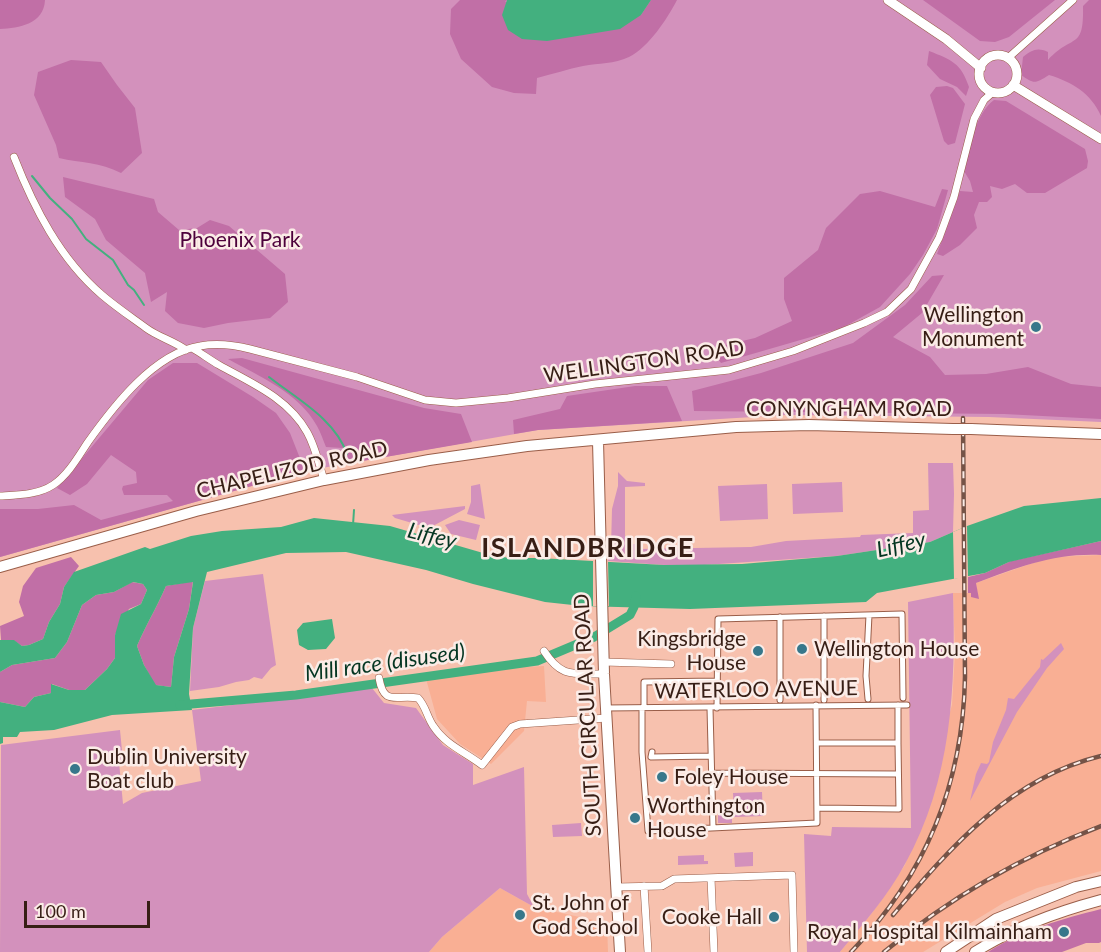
<!DOCTYPE html>
<html>
<head>
<meta charset="utf-8">
<style>
	body { margin:0 }
	#map { position:relative; width:1101px; height:952px; overflow:hidden; background:#f7c1ae; font-family:Lato,sans-serif }
	canvas { display:block }
	.scale { position:absolute; left:24px; top:901px; width:126px; height:27px; box-sizing:border-box; border:3px solid #371e15; border-top:0; padding-left:8px; font-size:18px; line-height:21px; white-space:nowrap; color:#371e15; -webkit-text-stroke:4px #fbece7; paint-order:stroke }
</style>
</head>
<body>
<div id="map">
<canvas width="1101" height="952"></canvas>
<div class="scale">100 m</div>
</div>
<script>
const g = document.querySelector('canvas').getContext('2d');
g.lineJoin = 'round';
function paint(path, color) { g.fillStyle = color; g.fill(path, 'evenodd'); }
function trace(path, color, width, dash) { g.strokeStyle = color; g.lineWidth = width; g.lineCap = dash ? 'butt' : 'round'; g.setLineDash(dash || []); g.stroke(path); }
function drawText(font, color, halo, rows, align = 'center') {
  g.font = font + ' Lato,sans-serif'; g.lineWidth = 5; g.setLineDash([]); g.textBaseline = 'middle'; g.strokeStyle = halo; g.fillStyle = color; for (const [text, x, y, turn = 0] of rows) {
    g.save(); g.translate(x, y); g.rotate((+turn || 0) * Math.PI / 180); g.textAlign = isNaN(turn) ? turn : align; if (halo) g.strokeText(text, 0, 0); g.fillText(text, 0, 0); g.restore();
  }
}
paint(new Path2D(`
	M1101 555V871L1037 888 1005 902 923 952H840L872 913 905 865 952 705 955 652 953 593H971L978 598 976 583 1030 564 1053 557Z
	M544 666 546 702 527 701 524 731 491 764 460 744 437 719 425 675 449 671Z
	M500 888 534 907 607 923 608 952H429L442 937Z`), '#f9af94');
paint(new Path2D(`
	M0 0H1101V422L989 417 786 415 538 430 305 471 0 557Z
	M928 463H953L954 494 953 532 930 542 837 556 704 565H664L608 561 607 550 611 547 612 509 618 486V472L627 481 645 483V486L625 487V544H639V549L751 547 786 541 860 537 861 535 913 533V511L929 510Z
	M842 482 843 512 793 514 792 484Z
	M480 484 485 519 467 514 471 502V486Z
	M767 484 768 519 720 521 718 486Z
	M465 506V509L429 528 395 518 392 515Z
	M459 520 480 525 476 540 451 534 445 525Z
	M263 574 276 665 271 668 262 679 254 677 249 680 236 682 219 687 190 691 193 628 205 581Z
	M953 593C956 686 952 780 905 864 888 896 863 924 840 952H807L804 834 831 836 832 827 911 828 908 602Z
	M1061 643 1064 649 1047 668 1017 712 970 801 976 774 981 763 987 764 989 762 993 742 1006 710 1008 698 1014 699 1040 667 1041 659 1043 660Z
	M372 688 384 703 416 708 443 745 473 764V785L524 767 527 894 534 907 500 888 442 937 429 952H0L1 745 120 730 123 761 119 762 123 804 142 793 201 781 192 710Z
	M762 792 763 816 734 817 733 793Z
	M718 804H729L730 807 732 808V823H718Z
	M581 823 582 836 553 837 552 825Z
	M753 852V866L735 867 734 853Z
	M704 855V861H708V864L678 865V856Z`), '#d391bc');
paint(new Path2D(`
	M0 0H45C44 24 19 28 0 29Z
	M460 0H507L505 2 641 15 651 0H677C667 19 649 47 629 57 614 64 599 63 583 66 568 69 553 74 537 78L536 94 514 93 492 87 461 59 450 34 451 9Z
	M923 0H1055L1009 37 995 42 980 41Z
	M1089 0H1101V116C1091 93 1072 82 1049 75 1035 84 1034 84 1021 75L1023 57C1032 50 1037 47 1048 52V60C1073 33 1084 51 1083 6Z
	M929 51C952 60 961 63 969 87L966 96 957 87 940 79 927 65Z
	M71 60 101 62 117 85 135 108 142 153 121 173C100 162 81 163 59 158L56 145 34 95 38 72Z
	M947 86 953 88 965 104 955 143 948 145 944 141 930 95 936 87Z
	M994 100 1006 101 1085 149 1088 161 1087 168 1045 193H1027L1015 184 1002 189 990 186 992 197 987 202H979L974 215 977 228 960 245 943 256 937 254 960 191 973 192 970 181 964 171C969 149 975 114 994 100Z
	M63 177 154 199 158 212 179 230 197 228 210 220 229 226 285 274 288 302 270 318 228 323 204 328 178 323 165 311 167 292 151 302 145 273 106 240 95 219 65 197Z
	M942 189 948 190 937 229 923 255 910 274 880 307 842 328 721 363 715 355 721 346 755 338 792 321 784 299V278L818 250 826 228 860 194 880 191 935 207Z
	M944 275 922 313 893 337 930 357 945 375 986 374 1028 367 1071 384 1101 387V419L1004 414 694 411 692 391 761 373 853 343 905 305 932 276Z
	M242 358 424 408 461 414 472 442 345 464 343 448 326 447C323 440 321 433 317 426 299 393 259 376 228 359Z
	M173 363H197L253 397 276 413 290 433 305 471 0 557V509H38L74 505 101 520 173 501 167 495H124L122 489 123 486 137 483 136 472 111 455 87 484 70 495 57 488 148 380Z
	M635 386H667L682 421 538 430 514 434 513 420 560 409 567 396Z
	M1101 541V555C1054 553 1019 567 976 583L979 599 971 597V593H968V577L985 573 1011 561Z
	M71 557 79 566 64 587 60 604 49 622 43 639 29 645 22 646 13 640H1L0 626 24 616 19 602 23 586 36 568Z
	M193 581 189 609 174 657 171 687 155 685 144 665 137 646C146 625 157 607 166 586Z
	M132 582 143 584 147 590 141 604 129 609 115 635V658L107 669 85 690H69L52 684 51 693 34 697 25 707 0 702V672L12 665 55 658 67 642 82 605 96 595 114 592Z
	M1101 909V942L1099 943H1086L1062 952H988C1022 930 1062 919 1101 909Z`), '#c16fa6');
paint(new Path2D(`
	M507 0H651L641 15 620 29 547 41 522 39 508 30 502 15Z
	M1101 498V541L1009 562 985 573 877 593 866 602 690 609 582 606 545 602 473 584 426 570 346 552 286 553 207 572 193 628 189 694 192 710 112 715 54 730 20 732 17 737H3V743L0 744V702L25 707 34 697 51 693V684L69 690H85L107 669 115 658V635L121 614 141 604 147 590 143 584 133 582 114 592 96 595 82 605 67 642 55 658 12 665 0 672V640H14L22 646 29 645 43 639 49 622 60 604 64 587 74 572 145 547 150 549 191 536 222 531 281 527 314 518 390 526 490 555 510 558H539L664 565 742 564 837 556 930 542 967 526 1024 506ZM193 582 189 609 174 657 171 687 156 685 144 665 137 646C146 625 157 607 166 586Z
	M332 619 335 638 326 649 308 650 299 645 297 630 303 623Z`), '#43b07f');
paint(new Path2D(`
	M967 526 968 577 954 579 953 532Z
	M593 561H608L609 606H593Z`), '#f7c1ae');
trace(new Path2D(`
	M32 176 50 198 72 219 86 239 113 260 128 285 134 290 144 305
	M269 377C297 399 335 419 347 454
	M353 525 354 510`), '#43b07f', 2);
trace(new Path2D(`
	M180 705 296 695 537 661 594 637 630 615 634 607 636 596`), '#43b07f', 9);
const pedestrian = new Path2D(`
	M824 616V700
	M780 617V700
	M868 699 866 676 869 615
	M606 708 907 705
	M642 708V752L648 831 817 823 816 705
	M644 708V682L717 681
	M710 708 713 828
	M717 708 718 619 902 614 903 698
	M817 743H898V705
	M652 752 651 757 711 756
	M712 773 898 774
	M818 808 899 809 898 743`);
const minor = new Path2D(`
	M1008 58 1073 0
	M14 157C34 208 60 259 102 295 116 307 131 317 146 328 158 337 174 341 186 350
	M192 348C201 353 210 360 219 365 251 383 288 398 307 432 315 446 319 464 324 480
	M0 496C17 495 38 495 53 485 68 475 78 457 88 442 113 407 154 353 200 346 217 343 234 345 250 349L357 377 425 400 456 403 508 398 595 384 729 370 793 351 864 323 887 312 911 289 939 238 954 197 974 119 984 100 993 92
	M544 651C562 679 574 673 604 674
	M604 662 671 664
	M379 678C384 707 396 694 418 698 426 706 427 718 434 727 446 745 465 752 482 765L512 727 520 724 607 718
	M711 878 714 952
	M644 886 648 952
	M617 887 662 886 674 879 792 875 794 952`);
const tertiary = new Path2D(`
	M888 0 946 39 981 68
	M979 74a19 19 0 1 1 38 0a19 19 0 1 1-38 0Z
	M1013 85 1101 139`);
const secondary = new Path2D(`
	M971 429 1101 434
	M598 441 604 674 620 952
	M0 567 196 511 324 480 429 460 527 446 736 427 809 425 953 429
	M946 952 996 919 1076 887 1101 881
	M975 952C1014 927 1056 912 1101 900`);
trace(pedestrian, '#9a5e49', 7);
trace(minor, '#9a5e49', 8);
trace(tertiary, '#9a5e49', 10);
trace(secondary, '#9a5e49', 12);
trace(pedestrian, '#fff', 5);
trace(minor, '#fff', 7);
trace(tertiary, '#fff', 9);
trace(secondary, '#fff', 10);
const rail = new Path2D(`
	M893 915C951 847 1010 778 1101 756
	M851 952C926 875 963 784 965 677L963 418
	M884 952C949 898 1022 856 1101 826`);
trace(rail, '#755347', 4.5);
trace(rail, '#fbece7', 2, [7]);
const secondaryBridge = new Path2D(`
	M953 429H971`);
trace(secondaryBridge, '#9a5e49', 12, []);
trace(secondaryBridge, '#fff', 10);
for (const [x, y, r, color] of [
	[1036,327,6,"#37778b"],
	[802,649,6,"#37778b"],
	[758,651,6,"#37778b"],
	[75,769,6,"#37778b"],
	[662,777,6,"#37778b"],
	[635,818,6,"#37778b"],
	[520,915,6,"#37778b"],
	[774,917,6,"#37778b"],
	[1064,932,6,"#37778b"]
]) { const dot = new Path2D(); dot.arc(x, y, r, 0, 2 * Math.PI); g.fillStyle = color; g.fill(dot); trace(dot, '#fbece7', 2); }
drawText('21px', '#4d003b', '#fbece7', [
	["Phoenix Park",240,240]
]);
drawText('21px', '#371e15', '#fbece7', [
	["Wellington",1024,315,"right"],
	["Monument",1024,339,"right"],
	["Kingsbridge",746,639,"right"],
	["House",746,663,"right"],
	["Wellington House",814,649],
	["Dublin University",87,757],
	["Boat club",87,781],
	["Foley House",674,777],
	["Worthington",647,806],
	["House",647,830],
	["St. John of",532,903],
	["God School",532,927],
	["Cooke Hall",762,917,"right"],
	["Royal Hospital Kilmainham",1052,932,"right"]
], 'left');
drawText('21px', '#371e15', '#fbece7', [
	["WELLINGTON ROAD",644,362,-8],
	["CONYNGHAM ROAD",849,409],
	["CHAPELIZOD ROAD",292,470,-13],
	["WATERLOO AVENUE",756,690,-1],
	["SOUTH CIRCULAR ROAD",588,715,-93]
]);
drawText('italic 22px', '#053622', '#fbece7', [
	["Liffey",432,536,14],
	["Liffey",901,545,-13],
	["Mill race (disused)",385,663,-8]
]);
g.letterSpacing = '1.5px';
drawText('bold 27px', '#371e15', '#fbece7', [
	["ISLANDBRIDGE",588,548]
]);
g.letterSpacing = '0px';
</script>
</body>
</html>
